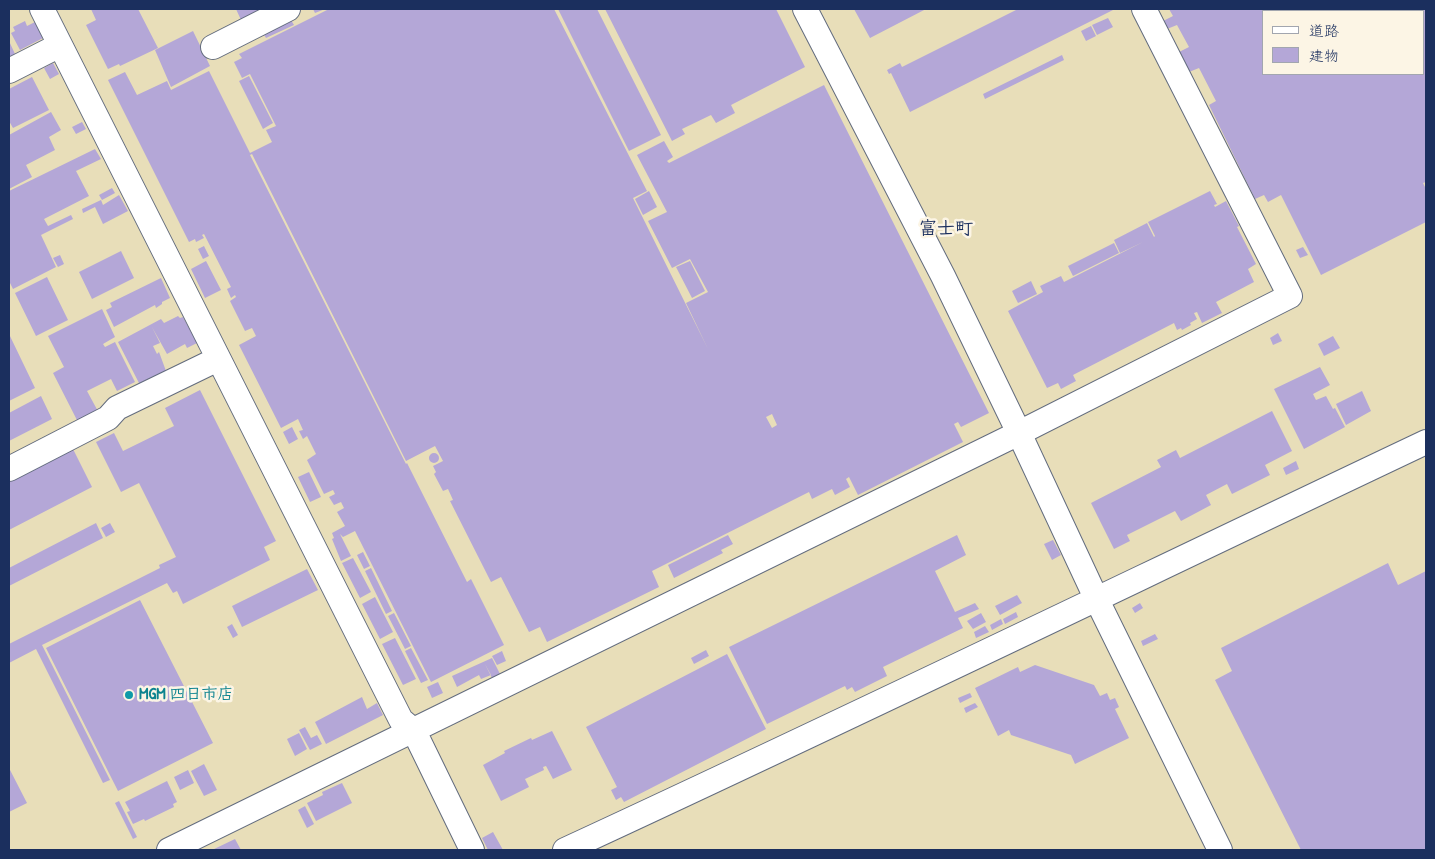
<!DOCTYPE html>
<html>
<head>
<meta charset="utf-8">
<style>
	body { margin:0 }
	#map { position:relative; width:1435px; height:859px; overflow:hidden; background:#e8deb9; font-family:"Patrick Hand","Klee One",sans-serif }
	canvas { display:block }
	.frame { position:absolute; inset:0; border:10px solid #1b2f5e; pointer-events:none }
	.legend { position:absolute; left:1262px; top:10px; width:162px; height:65px; box-sizing:border-box; background:#fcf5e5; border:1px solid #a2a6af; margin:0; padding:6px 9px; list-style:none; font-size:15px; color:#1b2f5e }
	.legend li { display:flex; align-items:center; gap:10px; height:25px }
	.legend b { width:25px; border:1px solid #a2a6af }
</style>
</head>
<body>
<div id="map">
<canvas width="1435" height="859"></canvas>
<div class="frame"></div>
<ul class="legend">
<li><b style="height:6px;background:#fff"></b>道路</li>
<li><b style="height:14px;background:#b4a7d7"></b>建物</li>
</ul>
</div>
<script>
const g = document.querySelector('canvas').getContext('2d');
g.lineJoin = 'round';
function paint(path, color) { g.fillStyle = color; g.fill(path, 'evenodd'); }
function trace(path, color, width, dash) { g.strokeStyle = color; g.lineWidth = width; g.lineCap = dash ? 'butt' : 'round'; g.setLineDash(dash || []); g.stroke(path); }
function drawText(font, color, halo, rows, align = 'center') {
  g.font = font + ' "Patrick Hand","Klee One",sans-serif'; g.lineWidth = 5; g.setLineDash([]); g.textBaseline = 'middle'; g.strokeStyle = halo; g.fillStyle = color; for (const [text, x, y, turn = 0] of rows) {
    g.save(); g.translate(x, y); g.rotate((+turn || 0) * Math.PI / 180); g.textAlign = isNaN(turn) ? turn : align; if (halo) g.strokeText(text, 0, 0); g.fillText(text, 0, 0); g.restore();
  }
}
paint(new Path2D(`
	M91 9H138L158 48 120 66 119 64 108 69 86 25 96 20Z
	M236 9H263L241 20Z
	M313 9H325L315 13Z
	M329 9H554L647 191 633 198 708 349 686 303 708 292 690 259 672 268 648 221 667 212 637 155 664 141 673 157 667 161 669 163 824 85 989 413 961 427 958 422 954 424 963 442 858 495 849 477 846 479 850 487 835 495 832 489 812 499 809 492 652 571 659 587 547 642 540 627 529 632 501 577 491 582 450 501 453 500 448 489 443 491 434 474 436 472 433 466 443 461 435 446 406 461 252 154 250 155 406 464 407 463 467 582 471 579 504 645 431 682 355 531 343 537 340 534 351 556 341 561 332 539 334 538 332 533 345 526 337 512 344 508 341 502 334 505 329 497 335 494 333 490 324 494 307 460 316 454 307 436 303 439 299 431 303 430 298 419 281 428 239 345 256 336 252 328 245 331 230 301 236 297 235 295 231 298 227 289 231 287 204 234 202 235 204 238 196 242 195 239 189 242 108 80 125 72 137 95 167 81 171 90 209 71 250 153 272 142 266 130 276 126 250 74 242 78 234 62 242 58 239 54ZM772 414 777 425 772 428 766 417Z
	M558 9H597L661 135 629 151Z
	M605 9H776L805 67 731 105 735 113 716 123 711 115 682 129 685 134 672 141Z
	M854 9H926L870 38Z
	M1018 9H1115L910 112 891 73 889 74 887 70 900 63 902 67Z
	M1169 9H1426V182L1423 183 1426 189V222L1321 275 1281 195 1268 202 1264 195 1255 199 1209 105 1216 101 1199 68 1189 72 1179 52 1189 47 1177 25 1167 29 1163 21 1173 16ZM1264 11H1424V74H1264Z
	M1108 18 1113 27 1097 35 1092 25Z
	M291 20 294 25 266 38 263 33Z
	M25 21 27 26 35 22 43 38 20 50 11 33 15 31 13 27Z
	M1091 26 1096 36 1086 41 1081 31Z
	M193 31 210 66 171 87 155 50Z
	M9 41 15 54 9 57Z
	M1062 55 1064 60 985 99 983 94Z
	M53 63 59 74 50 79 44 68Z
	M249 76 273 123 263 129 239 81Z
	M32 77 49 110 13 128 9 121V89Z
	M51 112 61 130 49 137 55 150 26 165 32 177 9 189V135Z
	M82 122 86 129 76 134 72 127Z
	M95 149 101 159 76 171 89 196 44 219 48 226 71 215 73 219 41 235 56 267 13 289 9 281V191Z
	M112 188 115 193 102 200 99 195Z
	M649 191 657 207 643 215 635 199Z
	M1210 191 1217 204 1214 205 1215 207 1226 201 1239 226 1237 227 1256 264 1248 269 1254 282 1216 302 1222 313 1202 323 1197 312 1194 313 1197 319 1190 323 1191 325 1182 330 1181 328 1177 330 1174 323 1073 375 1076 381 1061 389 1058 383 1047 388 1008 311 1043 292 1040 286 1061 276 1064 282 1143 242 1120 253 1114 240 1147 223 1154 237 1155 236 1148 222Z
	M119 195 128 211 103 224 95 207 83 213 82 209 101 200 103 205Z
	M1114 243 1119 253 1073 276 1068 266Z
	M204 246 209 256 203 259 198 249Z
	M1303 247 1308 255 1300 258 1296 250Z
	M121 251 134 278 92 299 79 272Z
	M60 255 64 264 58 267 53 258Z
	M206 261 221 290 205 298 191 269Z
	M690 261 705 291 692 298 676 267Z
	M47 277 68 320 36 336 15 293Z
	M161 278 170 298 162 302V304L156 308 155 305 114 327 106 310 112 307 110 303Z
	M1031 281 1037 294 1018 303 1012 291Z
	M102 309 115 337 103 344 105 347 115 342 135 382 117 391 111 379 87 391 100 415 80 426 53 373 64 367 48 336Z
	M178 316 180 318 183 317 197 343 187 348 185 344 167 354 152 327 160 343 153 346 157 354 159 352 166 371 140 385 118 342 161 319 164 323Z
	M1278 333 1282 341 1273 345 1270 338Z
	M9 334 35 388 9 401Z
	M1333 336 1340 348 1324 356 1318 344Z
	M1320 367 1330 385 1313 394 1316 400 1326 396 1333 409 1335 408 1345 427 1304 449 1274 389Z
	M200 390 276 541 264 547 270 560 183 604 177 591 173 593 167 583 42 645 110 780 103 783 36 649 9 663V644L160 568 159 565 176 557 139 483 121 492 96 442 114 433 123 451 174 426 165 408Z
	M1362 391 1371 411 1346 425 1336 404Z
	M41 396 52 419 9 441V413Z
	M1272 411 1292 451 1265 465 1270 475 1232 494 1227 484 1206 495 1211 505 1181 521 1175 511 1127 535 1130 541 1114 549 1091 503 1161 467 1157 460 1176 450 1180 458Z
	M292 427 298 439 289 444 283 432Z
	M73 449 92 487 9 530V482Z
	M429 458a5 5 0 1 1 10 0a5 5 0 1 1-10 0Z
	M1296 461 1299 469 1286 475 1283 468Z
	M309 472 321 497 310 502 298 477Z
	M96 523 103 538 9 586V568Z
	M110 523 115 532 106 537 101 528Z
	M728 535 733 544 721 550 723 553 674 578 668 565Z
	M957 535 966 555 935 571 955 612 975 603 979 609 958 618 963 628 883 667 887 676 855 692 852 687 847 690 845 686 767 724 729 647Z
	M1053 540 1061 555 1052 560 1044 544Z
	M363 552 370 566 364 569 357 555Z
	M353 558 371 592 360 598 342 563Z
	M1388 563 1398 585 1426 571V850H1301L1215 680 1232 671 1221 648Z
	M371 568 392 611 386 614 365 571Z
	M307 569 318 590 242 627 232 606Z
	M1017 595 1022 603 1000 615 995 606Z
	M375 597 393 632 380 639 362 604Z
	M140 600 213 743 118 791 46 648Z
	M1140 603 1143 608 1135 613 1132 608Z
	M1016 612 1018 617 1005 624 1003 619Z
	M394 613 411 646 405 649 388 616Z
	M981 613 986 622 973 629 967 621Z
	M1001 619 1003 624 992 630 990 625Z
	M232 624 238 635 233 638 227 627Z
	M985 626 989 632 976 638 974 632Z
	M1155 634 1158 639 1143 646 1141 641Z
	M395 638 416 679 403 685 382 644Z
	M411 648 428 680 421 683 405 651Z
	M706 650 709 656 694 664 691 658Z
	M502 651 506 661 497 665 492 656Z
	M727 654 766 729 624 802 621 797 616 800 611 790 617 787 586 727Z
	M492 658 500 674 492 678 485 664 491 675 481 679 479 675 457 687 452 676Z
	M1035 665 1094 685 1100 696 1107 693 1110 700 1115 698 1119 707 1115 709 1129 738 1075 764 1071 755 1011 735 1009 730 998 736 975 688 1018 667 1020 672Z
	M438 682 443 693 432 698 427 687Z
	M970 693 972 697 960 703 958 698Z
	M362 697 367 709 377 703 383 715 326 744 315 722Z
	M975 703 978 707 966 713 964 708Z
	M305 727 311 738 317 735 322 744 310 750 299 730Z
	M552 731 572 770 553 779 546 766 543 767 544 770 525 779 529 787 501 801 483 765 505 753 504 751 531 738 532 740Z
	M299 733 307 749 295 756 287 739Z
	M204 764 217 790 204 796 191 771Z
	M9 768 27 803 9 812Z
	M188 770 194 783 180 790 174 777Z
	M167 781 177 802 173 804 174 807 145 821 144 819 133 824 127 812 130 811 125 802Z
	M342 783 352 803 316 821 307 803 323 795 322 792Z
	M119 801 137 837 133 839 115 803Z
	M305 806 314 824 307 828 298 810Z
	M493 832 503 850H488L482 838Z
	M235 839 241 850H212Z`), '#b4a7d7');
const minor = new Path2D(`
	M42 9 401 720 414 731 472 850
	M805 9 943 276 1019 433 1096 598 1220 850
	M213 47 288 9
	M9 71 60 45
	M9 469 108 418 117 408 218 359
	M169 850 1019 433 1290 296 1144 9
	M565 850C853 717 1139 578 1426 442`);
trace(minor, '#636c7e', 26);
trace(minor, '#fff', 24);
for (const [x, y, r, color] of [
	[129,695,5,"#0f9aa8"]
]) { const dot = new Path2D(); dot.arc(x, y, r, 0, 2 * Math.PI); g.fillStyle = color; g.fill(dot); trace(dot, '#fcf5e5', 2); }
drawText('bold 16px', '#0d838f', '#fcf5e5', [
	["MGM 四日市店",139,695]
], 'left');
drawText('bold 18px', '#1b2f5e', '#fcf5e5', [
	["富士町",946,229]
]);
</script>
</body>
</html>
